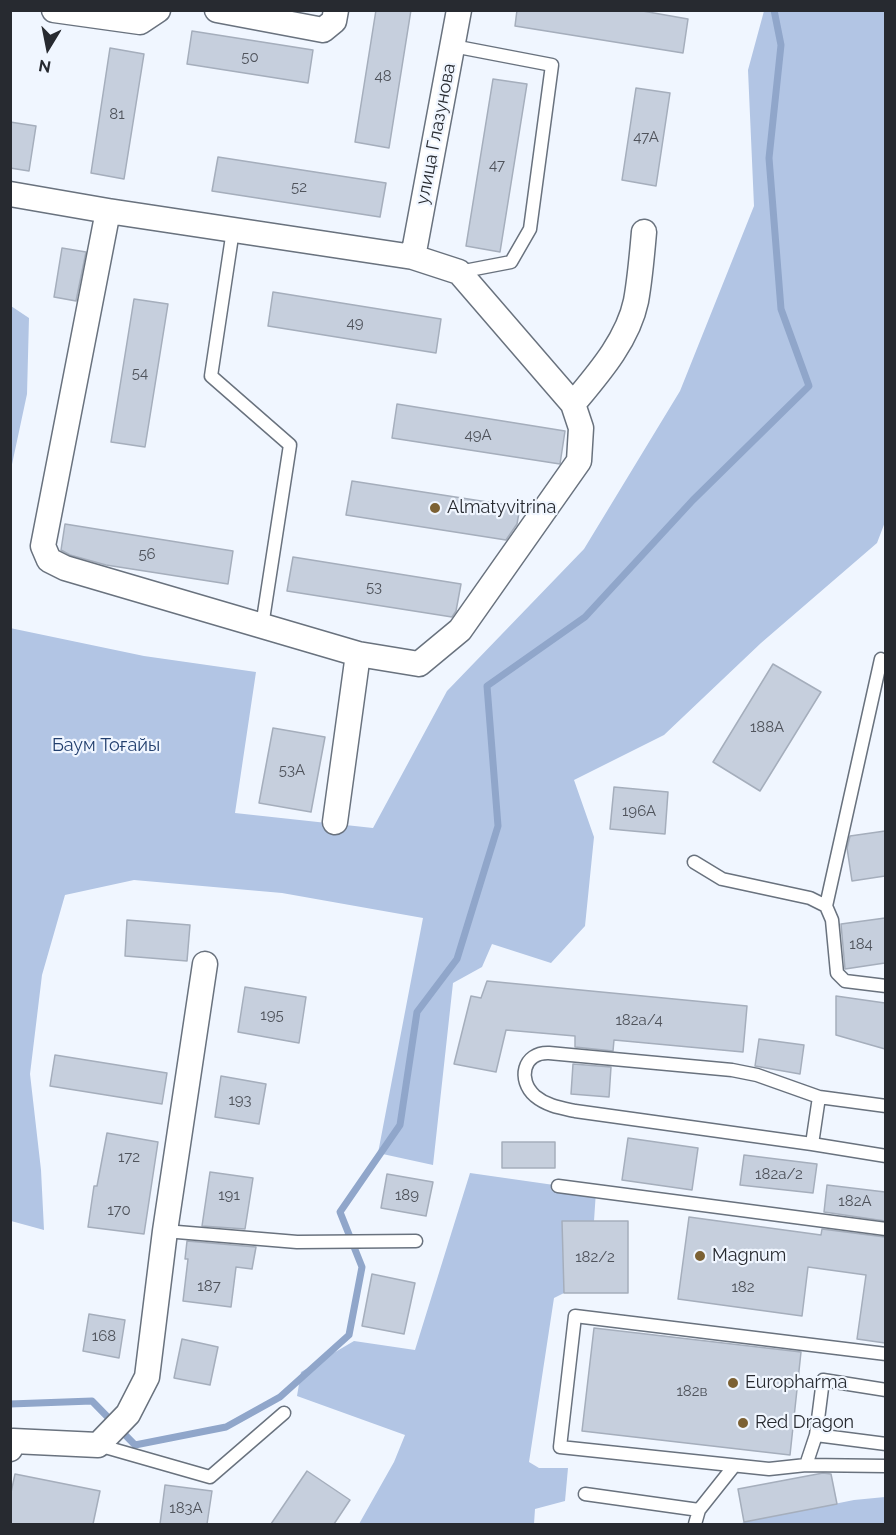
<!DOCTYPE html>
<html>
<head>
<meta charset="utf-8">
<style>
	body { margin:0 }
	#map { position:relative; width:896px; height:1535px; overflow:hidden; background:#f0f6ff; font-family:Raleway,sans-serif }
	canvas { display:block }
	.frame { position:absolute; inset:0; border:12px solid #272a30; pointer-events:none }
	.north { position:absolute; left:18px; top:18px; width:60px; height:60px; -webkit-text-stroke:4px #f0f6ff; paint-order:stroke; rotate:190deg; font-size:16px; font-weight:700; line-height:24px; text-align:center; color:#272a30 }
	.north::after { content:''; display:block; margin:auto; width:21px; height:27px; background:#272a30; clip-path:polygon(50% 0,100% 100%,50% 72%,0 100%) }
</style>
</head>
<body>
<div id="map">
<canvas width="896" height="1535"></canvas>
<div class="frame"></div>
<div class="north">N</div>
</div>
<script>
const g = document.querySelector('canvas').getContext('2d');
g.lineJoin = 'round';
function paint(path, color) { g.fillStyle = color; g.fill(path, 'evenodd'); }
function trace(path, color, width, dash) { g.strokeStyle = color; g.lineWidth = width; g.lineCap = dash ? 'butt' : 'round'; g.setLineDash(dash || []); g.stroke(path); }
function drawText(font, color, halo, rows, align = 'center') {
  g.font = font + ' Raleway,sans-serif'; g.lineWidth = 4.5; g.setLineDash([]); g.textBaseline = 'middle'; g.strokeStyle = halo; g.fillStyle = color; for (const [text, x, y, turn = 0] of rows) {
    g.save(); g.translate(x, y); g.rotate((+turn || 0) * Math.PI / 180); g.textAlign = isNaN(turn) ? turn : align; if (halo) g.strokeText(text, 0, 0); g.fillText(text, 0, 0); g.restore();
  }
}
paint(new Path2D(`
	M764 11H885V522L877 543 761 643 664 735 574 780 594 837 585 926 551 963 492 944 482 967 453 983 433 1165 378 1153 423 918 282 893 134 880 65 895 42 975 30 1074 41 1170 44 1230 11 1221 10 628 144 656 256 672 235 813 373 828 447 691 584 549 680 391 754 206 748 70Z
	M11 306 29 318 27 394 11 469Z
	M470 1173 596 1191 594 1221 562 1222 564 1293 554 1298 529 1462 539 1468H568L565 1501 535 1509 534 1524H359L394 1462 405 1435 297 1396 301 1372 354 1341 415 1350Z
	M885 1497V1524H740L744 1522 854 1500Z`), '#b2c5e4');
trace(new Path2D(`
	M10 1404 92 1401 135 1445 226 1427 280 1397 349 1335 362 1267 340 1212 400 1125 417 1012 457 959 498 826 487 686 585 617 693 500 809 386 781 309 769 158 781 45 774 10`), '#90a6ca', 7);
const building = new Path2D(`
	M376 10H411L389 148 355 142Z
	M517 10H637L688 19 683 53 515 26Z
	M192 31 313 50 308 83 187 64Z
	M110 48 144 54 124 179 91 173Z
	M493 79 527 84 500 252 466 246Z
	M636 88 670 93 656 186 622 180Z
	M10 122 36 126 29 171 10 168Z
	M218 157 386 183 380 217 212 191Z
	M62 248 86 252 76 301 54 297Z
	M273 292 441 319 436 353 268 326Z
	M134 299 168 304 145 447 111 442Z
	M397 404 565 431 560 464 392 438Z
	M352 481 520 507 517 524 506 540 346 515Z
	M65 524 233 551 228 584 106 565 70 555 61 550Z
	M293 557 461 584 456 611 452 617 287 591Z
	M773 664 821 692 760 791 713 762Z
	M273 728 325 737 311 812 259 803Z
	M614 787 668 792 665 834 610 829Z
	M885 831V876L852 881 847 848 850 836Z
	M885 918V963L845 969 841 924Z
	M127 920 190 925 187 961 125 956Z
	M487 981 747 1006 743 1052 614 1040 613 1051 575 1047V1036L506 1030 496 1072 454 1064 471 996 481 998Z
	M245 987 306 997 299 1043 238 1032Z
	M836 996 885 1003V1049L836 1035Z
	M759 1039 804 1045 800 1074 755 1066Z
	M55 1055 167 1073 162 1104 50 1086Z
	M573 1064 611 1067 609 1097 571 1094Z
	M221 1076 266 1084 259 1124 215 1117Z
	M107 1133 158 1142 144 1234 88 1227 94 1186H97Z
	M628 1138 698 1148 692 1190 622 1180Z
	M502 1142H555V1168H502Z
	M744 1155 817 1164 813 1193 740 1185Z
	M210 1172 253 1178 245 1229 202 1226Z
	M387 1174 433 1182 426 1216 381 1208Z
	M827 1185 885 1192V1221L824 1212Z
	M689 1217 821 1235 822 1229 885 1237V1343L857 1339 866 1275 808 1267 802 1316 678 1299Z
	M562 1221H628V1293H564Z
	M187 1241 256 1247 252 1269 236 1267 231 1307 183 1301 188 1259H185Z
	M372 1274 415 1283 404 1334 362 1326Z
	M89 1314 125 1320 119 1358 83 1351Z
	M594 1328 801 1352 790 1455 582 1431Z
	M182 1339 218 1347 210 1385 174 1378Z
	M307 1471 350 1500 334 1524H271Z
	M823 1473 831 1474 837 1504 744 1522 738 1489Z
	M15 1474 100 1491 93 1524H10V1497Z
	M165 1485 212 1491 207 1524H160Z`);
paint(building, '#c6cfdd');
trace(building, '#a5aebc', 1.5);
const lane = new Path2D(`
	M453 46 552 65 530 229 511 262 459 272
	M233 230 211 376 290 445 262 626
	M694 862 722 879 810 898 826 906 832 920 837 973 845 981 886 986
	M826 906 881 659
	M819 1097 886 1106
	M812 1144 819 1097 757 1075 732 1070 549 1053C523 1052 517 1080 535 1096 547 1106 561 1108 575 1111L812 1144 886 1156
	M558 1186 886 1229
	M165 1231 297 1242 416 1241
	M886 1354 575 1316 560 1447 769 1469 806 1465 886 1466
	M886 1390 823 1380 816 1435 886 1444
	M98 1445 210 1477 284 1413
	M806 1465 816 1435
	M585 1494 699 1510 734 1466
	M695 1524 699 1510`);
const street = new Path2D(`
	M54 10 140 22 158 10
	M217 10 323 30 334 21 336 10
	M10 194 108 211 413 257 459 272 573 404 581 428 579 461 460 630 419 664 358 654
	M108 211 43 546 49 560 65 568 358 654 335 822
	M413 257 459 10
	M573 404C598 374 628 340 636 301 640 279 642 255 644 232
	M10 1449 13 1441 98 1445 128 1414 147 1377 165 1231 205 964`);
trace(lane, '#69727e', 15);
trace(street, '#69727e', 27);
trace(lane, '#fff', 12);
trace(street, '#fff', 24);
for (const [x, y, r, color] of [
	[435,508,6,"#7c6133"],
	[700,1256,6,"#7c6133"],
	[733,1383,6,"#7c6133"],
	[743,1423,6,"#7c6133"]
]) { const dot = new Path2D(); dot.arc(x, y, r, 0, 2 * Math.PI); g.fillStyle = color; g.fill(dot); trace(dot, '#f0f6ff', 2); }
drawText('15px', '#4f535b', null, [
	["50",250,57],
	["48",383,76],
	["81",117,114],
	["47А",646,137],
	["47",497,165],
	["52",299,187],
	["49",355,323],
	["54",140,373],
	["49А",478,435],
	["56",147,554],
	["53",374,587],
	["188А",767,727],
	["53А",292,770],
	["196А",639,811],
	["184",861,944],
	["195",272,1015],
	["182а/4",639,1020],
	["193",240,1100],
	["172",129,1157],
	["182а/2",779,1174],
	["191",229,1195],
	["189",407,1195],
	["182А",855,1201],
	["170",119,1210],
	["182/2",595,1257],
	["187",209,1286],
	["182",743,1287],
	["168",104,1336],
	["182в",692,1391],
	["183А",186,1508]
]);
drawText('18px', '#272a30', '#f0f6ff', [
	["улица Глазунова",436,134,-79]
]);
drawText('18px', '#272a30', '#f0f6ff', [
	["Almatyvitrina",447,508],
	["Magnum",712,1256],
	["Europharma",745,1383],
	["Red Dragon",755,1423]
], 'left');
drawText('18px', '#223f6e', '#f0f6ff', [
	["Баум Тоғайы",106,746]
]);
</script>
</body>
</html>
